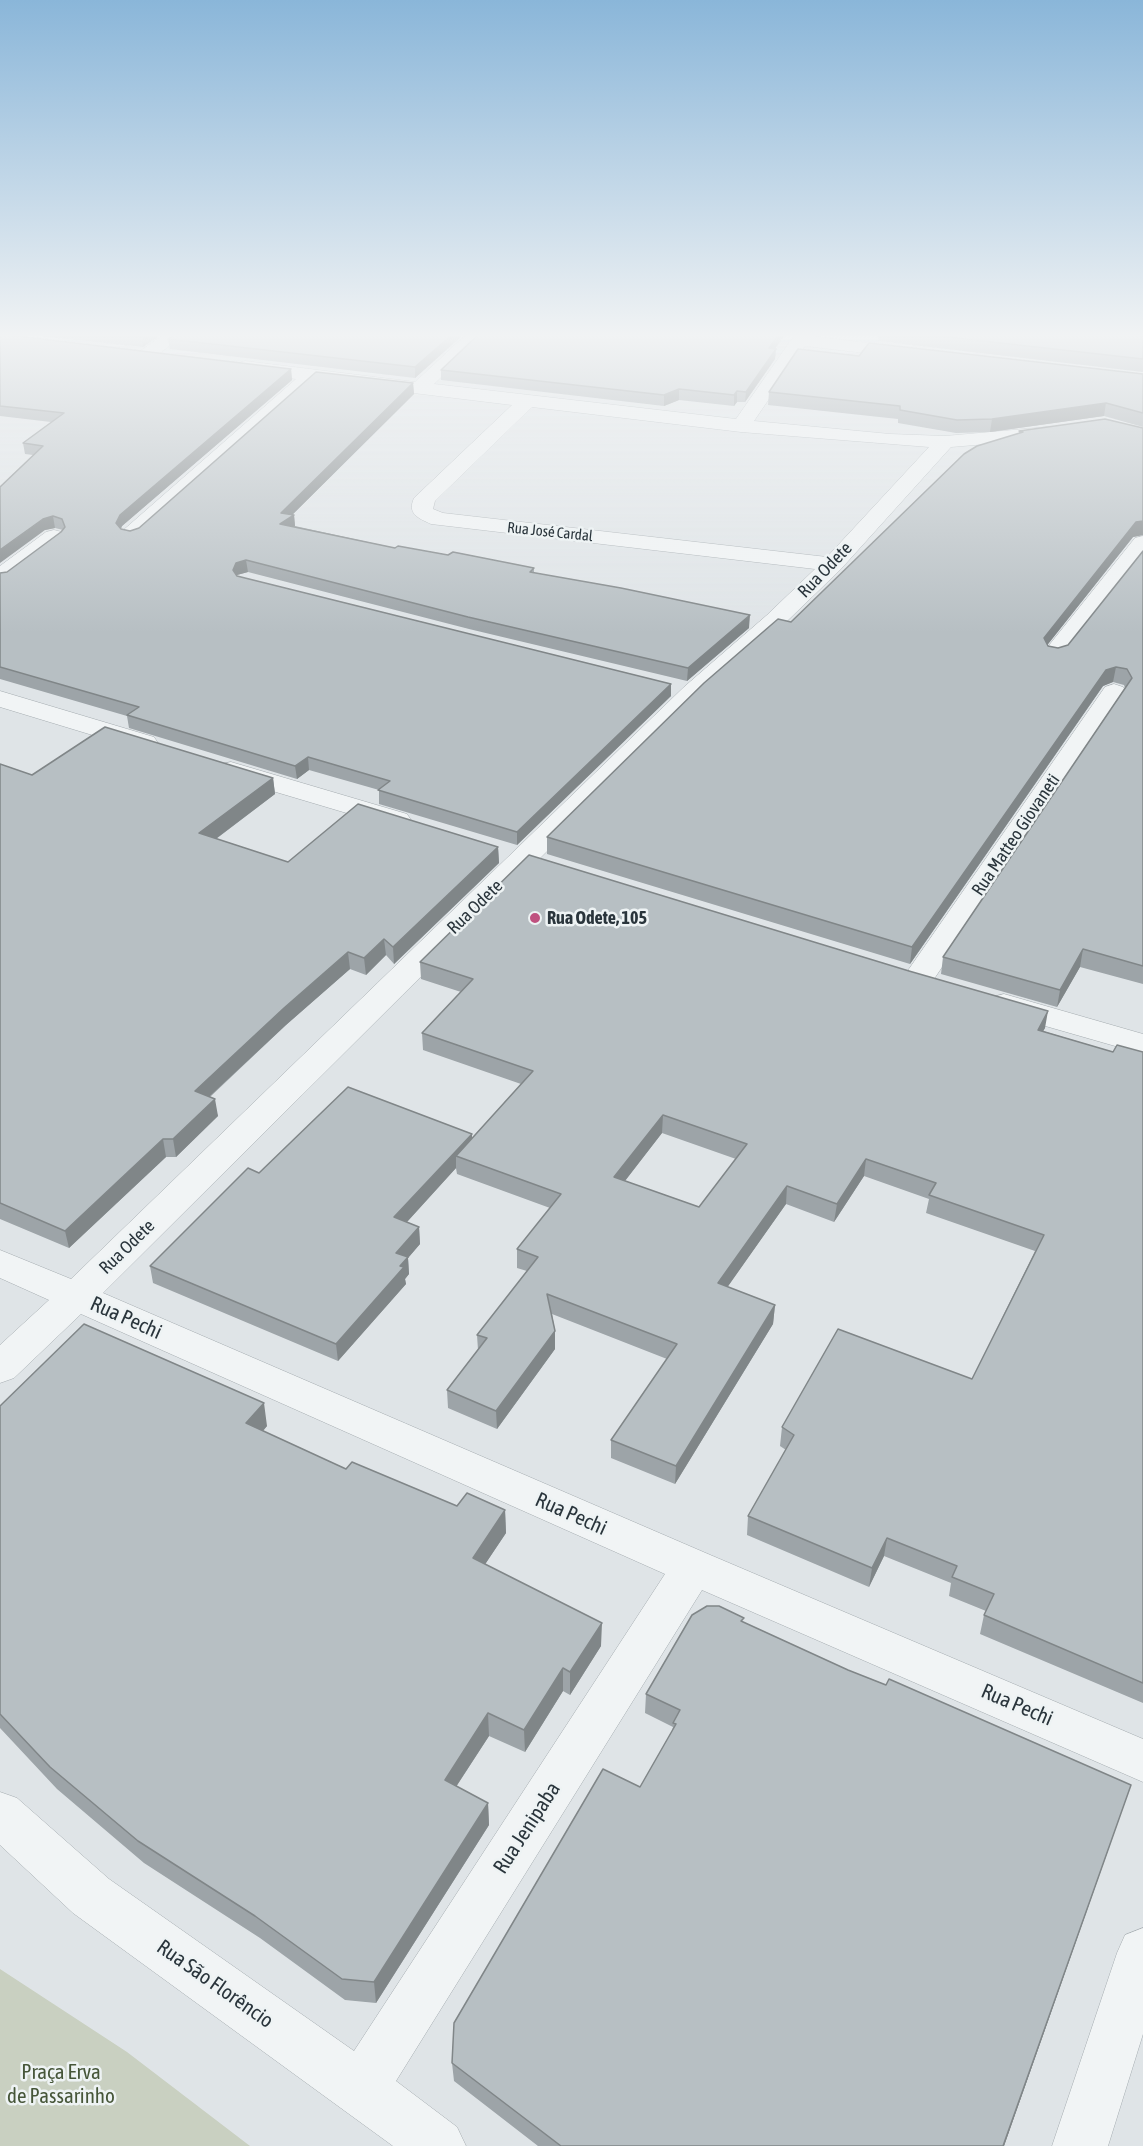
<!DOCTYPE html>
<html>
<head>
<meta charset="utf-8">
<style>
	body { margin:0 }
	canvas { display:block; background:#dfe4e7 }
</style>
</head>
<body>
<canvas width="1143" height="2146"></canvas>
<script>
const g = document.querySelector('canvas').getContext('2d');
g.lineJoin = 'round';
function paint(path, color) { g.fillStyle = color; g.fill(path, 'evenodd'); }
function trace(path, color, width, dash) { g.strokeStyle = color; g.lineWidth = width; g.lineCap = dash ? 'butt' : 'round'; g.setLineDash(dash || []); g.stroke(path); }
function drawText(font, color, halo, rows, align = 'center') {
  g.font = font + ' "Asap Condensed",sans-serif'; g.lineWidth = 5; g.setLineDash([]); g.textBaseline = 'middle'; g.strokeStyle = halo; g.fillStyle = color; for (const [text, x, y, turn = 0] of rows) {
    g.save(); g.translate(x, y); g.rotate((+turn || 0) * Math.PI / 180); g.textAlign = isNaN(turn) ? turn : align; if (halo) g.strokeText(text, 0, 0); g.fillText(text, 0, 0); g.restore();
  }
}
paint(new Path2D(`
	M0 1969 127 2052 250 2146H0Z`), '#c9d0c1');
const minor = new Path2D(`
	M166 333H186L151 360H139L136 356 139 352Z
	M468 333H487L434 384 736 419 796 333H814L812 336 909 348 915 349 918 353 915 357 909 358 805 346 754 421 890 434 945 436 1047 427 1054 429 1057 433 1054 437 1047 439 951 447 841 569 783 625 702 697 103 1293 708 1554 1143 1739V1782L702 1590 396 2081 457 2127 466 2146H393L73 1913 0 1845V1792L17 1798 109 1879 354 2051 665 1574 81 1314 14 1378 0 1383V1345L49 1300 0 1278V1250L71 1279 684 687 767 615 815 569 431 524C418 518 407 514 414 498L512 405 315 381 139 538 131 540 123 538 120 533 296 379 238 371 236 367 238 363 245 361 415 382ZM532 407 741 432 929 447 827 557 443 513 433 509 435 501Z
	M54 530 62 532 65 537 62 542 8 582 0 584V566L46 532Z
	M1143 536V558L1064 659 1055 661 1046 659 1043 654 1046 649 1135 538Z
	M1114 684 1123 687 1127 692 934 979 929 986 918 988 907 986 902 979 1105 687Z
	M0 691 154 737 158 743 154 749 145 751 0 707Z
	M231 762 407 814 411 820 407 826 397 828 222 776 218 770 222 764Z
	M1004 994 1143 1034V1054L993 1011 988 1004 993 997Z
	M1143 1928V2034L1108 2146H1052L1117 1953 1125 1935Z`);
trace(minor, '#a5acb0', 1);
paint(minor, '#f1f4f5');
paint(new Path2D(`
	M11 333H163L143 347Z
	M465 333 415 378 170 349 168 339Z
	M879 333H1143V372L878 341Z
	M0 334 291 369 292 380 122 526 121 529 130 531 139 528 413 383 414 394 292 515H294L295 526 395 548 534 568V573L749 628 687 681 469 629 248 572 237 575V576L671 684V696L517 845 379 804V790L309 770 297 779 129 728 127 716 0 679V573L7 572 61 532 63 530 55 528 45 530 33 455 25 454 23 443 51 422 0 416Z
	M776 349 775 359 745 402H737L734 406 679 400 664 406 441 380V370Z
	M859 356 1143 374V427L1104 416 990 432 956 433 898 423V419L768 405 769 392Z
	M1143 428V535L1133 537 1047 645 1048 646 1058 648 1068 645 1143 551V984L1080 967 1057 1007 941 974 943 957 1125 688 1124 685 1113 682 1103 686 910 964 547 854V837L791 622 1019 433V431Z
	M0 764 32 775 273 778 275 794 216 839 288 862 498 847 499 863 394 964 386 955 366 975 350 969 286 1025 210 1097 218 1116 176 1157H166L69 1248 0 1219Z
	M420 962 1045 1028 1043 1031 1113 1052H1143V1703L980 1634 984 1615 986 1611 949 1596 951 1583 884 1556 869 1587 747 1535 748 1516 786 1450 780 1446 782 1427 972 1379 1035 1251 926 1213 929 1199 864 1176 834 1222 786 1204 727 1287 775 1305 773 1324 675 1484 611 1458V1440L667 1359 552 1314 555 1331V1349L497 1429 448 1408 447 1390 478 1350 477 1335 527 1271 517 1268V1249L550 1208 457 1174 456 1168 407 1222 419 1227 420 1244 408 1258 409 1274 405 1279 406 1284 338 1361 153 1283 150 1266 259 1173 472 1134V1138L521 1084 423 1050 422 1033 461 992 421 979ZM662 1133 736 1159 699 1207 625 1181Z
	M0 1406 267 1426 263 1431 346 1469 457 1506 505 1510 506 1533 485 1564 601 1646 570 1695 563 1691 525 1752 489 1736 456 1787 488 1803 489 1825 376 2003 345 2000 260 1938 144 1863 57 1789 0 1728Z
	M743 1622 848 1670 1131 1785 1004 2146H538L454 2081 452 2063 640 1787 672 1731 673 1727 645 1713 646 1694Z`), '#9da4a8');
paint(new Path2D(`
	M148 333H163L143 347 142 337Z
	M454 333H465L415 378V367Z
	M780 333H786L768 359 769 348Z
	M776 349 775 359 745 402 746 392Z
	M291 369 292 380 122 526 118 534 116 523 120 515Z
	M413 383 414 394 288 519 294 515 295 526 281 535V513Z
	M679 389V400L664 406V395Z
	M737 391V402L734 406V395Z
	M1106 403 1104 416 990 432 992 419Z
	M53 516 55 528 45 530 0 563V550L43 519Z
	M1143 521V535L1133 537 1041 653 1044 638 1136 522Z
	M246 560 248 572 237 575 234 582 233 570 236 563Z
	M750 615 749 628 687 681 688 668Z
	M1116 667 1113 682 1103 686 910 964 912 947 1106 670Z
	M671 684V696L517 845V832Z
	M308 757 309 770 297 779 295 766Z
	M273 778 275 794 201 850 199 833Z
	M498 847 499 863 394 964 393 947Z
	M384 939 386 955 366 975 364 958Z
	M1083 949 1080 967 1057 1007 1060 990Z
	M348 952 350 969 286 1025 197 1108 195 1091 284 1008Z
	M1048 1011 1045 1028 1034 1047 1038 1030Z
	M215 1099 218 1116 176 1157 173 1139Z
	M663 1115 662 1133 614 1195V1177Z
	M472 1134V1150L456 1156V1168L396 1234 394 1217Z
	M163 1139 166 1157 69 1248 65 1231Z
	M866 1159 864 1176 834 1222 837 1204Z
	M787 1186 786 1204 717 1302 718 1283Z
	M419 1227 420 1244 408 1258 409 1274 405 1279 406 1284 338 1361 336 1344 396 1253Z
	M775 1305 773 1324 675 1484 676 1466Z
	M555 1331V1349L497 1429 496 1411Z
	M264 1403 267 1426 250 1446 246 1423Z
	M505 1510 506 1533 474 1581 473 1558Z
	M887 1538 884 1556 869 1587 872 1568Z
	M602 1623 601 1646 570 1695V1672Z
	M563 1668V1691L525 1752 524 1730Z
	M488 1713 489 1736 446 1802 445 1780Z
	M1131 1785 1004 2146H1003Z
	M488 1803 489 1825 376 2003 374 1982Z`), '#808688');
const building = new Path2D(`
	M104 333H148L142 337Z
	M177 333H454L415 367 168 339Z
	M480 333H780L769 348 776 349 746 392 737 391 734 395 679 389 664 395 441 370Z
	M912 333H1143V359Z
	M0 334 291 369 120 515 116 523 121 529 130 531 139 528 316 372 413 383 281 513 294 515 280 524 395 548 398 546 448 555 453 552 534 568 530 572 621 588 750 615 688 668 468 617 246 560 236 563 233 570 237 576 671 684 517 832 378 790 390 781 308 757 295 766 127 715 139 707 0 667V573L7 572 61 532 65 527 62 519 53 516 43 519 0 550V487L43 446 23 443 64 413 0 406Z
	M869 343 1143 374V413L1106 403 992 419 957 420 900 410V406L769 392 798 349 859 356Z
	M1105 419 1143 428V521L1136 522 1044 638 1048 646 1058 648 1068 645 1143 551V966L1083 949 1060 990 943 957 1132 678 1127 669 1116 667 1106 670 912 947 547 837 704 683 778 619 791 622 964 454 977 446 1023 432 1019 431Z
	M105 727 273 778 199 833 288 862 358 804 498 847 393 947 384 939 364 958 348 952 284 1008 195 1091 215 1099 173 1139H163L65 1231 0 1203V764L32 775Z
	M529 855 909 971 1048 1011 1038 1030 1113 1052 1117 1045 1143 1052V1683L984 1615 994 1594 952 1577 957 1566 887 1538 872 1568 748 1516 794 1435 782 1427 838 1329 972 1379 1044 1235 929 1195 936 1183 866 1159 837 1204 787 1186 718 1283 775 1305 676 1466 611 1440 677 1344 547 1294 555 1331 496 1411 447 1390 487 1338 477 1335 538 1257 517 1249 561 1194 456 1156 533 1071 422 1033 473 979 420 962ZM663 1115 747 1144 699 1207 614 1177Z
	M348 1087 472 1134 394 1217 419 1227 396 1253 408 1257 400 1266 404 1267 336 1344 150 1266 248 1168 259 1173Z
	M84 1324 264 1403 246 1423 346 1469 352 1462 457 1506 467 1493 505 1510 473 1558 602 1623 570 1672 563 1668 524 1730 488 1713 445 1780 488 1803 374 1982 342 1979 255 1916 138 1841 50 1767 0 1714V1406Z
	M707 1606H719L744 1618 741 1621 848 1670 886 1685 889 1679 1131 1785 1003 2146H561L452 2063 454 2023 603 1769 640 1787 676 1724 673 1723 680 1710 646 1694 692 1615Z`);
paint(building, '#b7bfc3');
trace(building, '#808688', 1.5);
const sky = g.createLinearGradient(0, 0, 0, 633);
sky.addColorStop(0, '#8ab6d9');
sky.addColorStop(0.53, '#f1f3f4');
sky.addColorStop(1, '#f1f3f400');
g.fillStyle = sky;
g.fillRect(0, 0, 1143, 633);
for (const [x, y, r, color] of [
	[535,918,6,"#bf517f"]
]) { const dot = new Path2D(); dot.arc(x, y, r, 0, 2 * Math.PI); g.fillStyle = color; g.fill(dot); trace(dot, '#eef3f4', 2); }
drawText('15px', '#2a353c', '#eef3f4', [
	["Rua José Cardal",550,532,6]
]);
drawText('18px', '#2a353c', '#eef3f4', [
	["Rua Odete",825,570,-46],
	["Rua Matteo Giovaneti",1016,835,-56],
	["Rua Odete",475,907,-44],
	["Rua Odete",127,1247,-44]
]);
drawText('bold 18px', '#2a353c', '#eef3f4', [
	["Rua Odete, 105",547,918]
], 'left');
drawText('21px', '#2a353c', '#eef3f4', [
	["Rua Pechi",126,1318,24],
	["Rua Pechi",571,1514,24],
	["Rua Pechi",1017,1705,23],
	["Rua Jenipaba",527,1828,-57],
	["Rua São Florêncio",215,1984,35]
]);
drawText('21px', '#465639', '#eef3f4', [
	["Praça Erva",61,2072],
	["de Passarinho",61,2096]
]);
</script>
</body>
</html>
